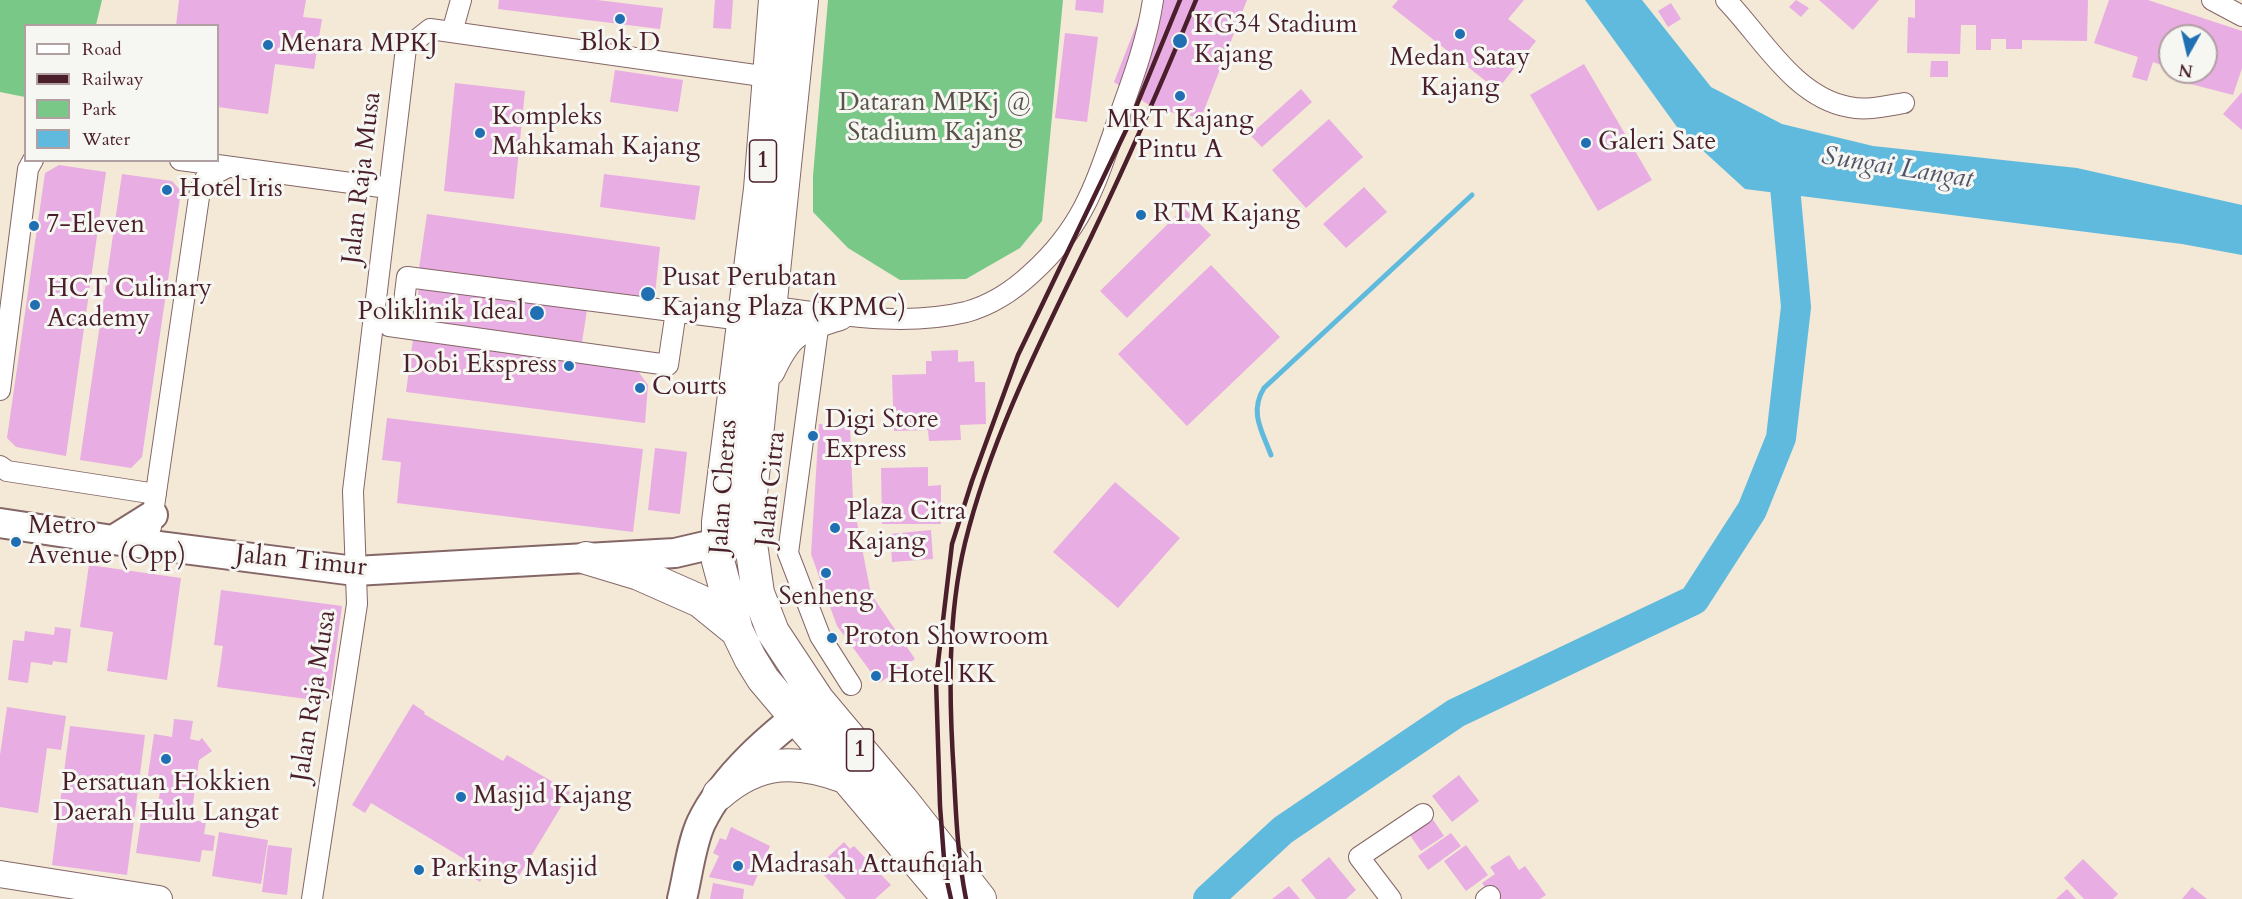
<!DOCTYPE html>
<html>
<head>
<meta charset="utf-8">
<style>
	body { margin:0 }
	#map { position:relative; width:2242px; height:899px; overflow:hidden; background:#f3e9d6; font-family:Cardo,serif }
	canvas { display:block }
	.legend { position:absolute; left:24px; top:24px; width:195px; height:138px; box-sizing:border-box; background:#f6f6f2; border:2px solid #b1a0a2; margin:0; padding:8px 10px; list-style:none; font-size:18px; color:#4a1f2b }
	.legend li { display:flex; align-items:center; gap:12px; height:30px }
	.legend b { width:30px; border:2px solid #b1a0a2 }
	.north { position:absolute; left:2158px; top:24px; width:60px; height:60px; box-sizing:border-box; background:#f6f6f2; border:2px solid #b1a0a2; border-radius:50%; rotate:188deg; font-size:16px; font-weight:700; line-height:24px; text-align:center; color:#4a1f2b }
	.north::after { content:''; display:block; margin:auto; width:21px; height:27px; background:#1f6fb2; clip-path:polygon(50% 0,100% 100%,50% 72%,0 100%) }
</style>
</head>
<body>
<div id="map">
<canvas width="2242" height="899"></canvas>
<ul class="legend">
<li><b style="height:8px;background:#fff"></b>Road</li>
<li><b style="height:8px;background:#4a1f2b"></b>Railway</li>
<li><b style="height:16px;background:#79c888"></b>Park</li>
<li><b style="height:16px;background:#60bade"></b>Water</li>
</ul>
<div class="north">N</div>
</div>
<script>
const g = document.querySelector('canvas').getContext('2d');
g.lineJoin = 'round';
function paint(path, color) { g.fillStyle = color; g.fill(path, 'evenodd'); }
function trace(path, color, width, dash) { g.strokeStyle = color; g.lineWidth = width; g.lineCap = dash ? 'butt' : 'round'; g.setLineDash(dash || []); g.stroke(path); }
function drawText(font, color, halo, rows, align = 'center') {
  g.font = font + ' Cardo,serif'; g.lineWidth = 6; g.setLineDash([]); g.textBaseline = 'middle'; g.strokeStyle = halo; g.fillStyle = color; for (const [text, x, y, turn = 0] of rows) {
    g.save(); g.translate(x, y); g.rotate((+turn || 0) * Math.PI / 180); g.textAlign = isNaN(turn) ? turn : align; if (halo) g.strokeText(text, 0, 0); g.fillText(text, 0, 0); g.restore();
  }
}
paint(new Path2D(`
	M0 0H102L96 25 26 26 25 97 0 92Z
	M828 0H1063L1042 221 1020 248 966 279 900 280 848 248 813 212V176Z`), '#79c888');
paint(new Path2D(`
	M1585 0H1642L1711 87 1782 124 1873 146 2077 168 2242 205V255L2182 244 1745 189 1677 127Z`), '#60bade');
trace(new Path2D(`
	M1271 455C1262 431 1249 412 1264 388L1472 195`), '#60bade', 5);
trace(new Path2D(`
	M1208 899 1283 830 1456 713 1694 600 1752 510 1781 438 1796 307 1782 154`), '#60bade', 30);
paint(new Path2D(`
	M179 0H306L303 17 322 19 314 69 275 64 268 114 218 107V26H176Z
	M499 0H597L663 8 660 29 498 9Z
	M715 0H733L731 29 713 28Z
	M1076 0H1104L1103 13 1075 10Z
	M1146 0H1247L1201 118 1155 109 1114 82Z
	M1398 0H1524L1508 19 1536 41 1497 90 1392 7Z
	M1796 0 1809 8 1801 17 1789 7Z
	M1819 0H1879L1853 30Z
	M1915 0H2088L2087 41 2022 40V49H2006V39H1991V50H1976V25H1961L1960 54 1907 53 1908 17 1915 18Z
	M2109 0H2148L2242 31V68L2233 95 2179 81 2182 72H2206V36H2170V68L2153 62 2147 81 2132 77 2138 57 2094 43Z
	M1671 3 1681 19 1668 27 1658 11Z
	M1065 33 1098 37 1087 122 1055 118Z
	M1931 61H1948V77H1930Z
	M1584 64 1652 180 1598 211 1530 95Z
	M615 70 683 80 678 112 610 102Z
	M455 83 525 91 514 199 444 191Z
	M1301 89 1312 102 1262 147 1250 135Z
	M2242 92V130L2223 114Z
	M1329 119 1363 157 1306 208 1272 170Z
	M59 165 106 172 66 456 16 447 7 438 45 173Z
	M122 174 172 181 181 191 142 457 131 468 80 460Z
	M604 174 700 186 695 220 600 207Z
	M1364 187 1387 212 1346 248 1323 224Z
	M1184 208 1211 235 1127 318 1100 291Z
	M427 214 660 247 655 294 645 300 419 268Z
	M1211 265 1280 337 1187 426 1118 354Z
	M419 287 587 310 582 342 414 319Z
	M413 339 635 367 648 385 645 423 406 392Z
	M958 350V362L974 361 975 382H985L986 424 960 425 961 440 929 441 928 430 894 431 892 375 926 374V361H932L931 351Z
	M387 418 643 449 633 532 397 503 401 462 382 460Z
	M819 424 850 427 853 502 871 594 915 659 879 683 837 626 811 554Z
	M655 448 687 452 680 514 648 510Z
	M928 467V486L941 485V524H882L881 468Z
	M1115 482 1180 538 1118 608 1053 552Z
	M931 530 933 559 892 562 890 534Z
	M89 565 181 578 167 680 107 671 113 632 80 627Z
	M221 590 342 606 329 702 217 687 223 646 214 645Z
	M55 627 71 629 67 663 53 661 52 665 31 662 28 683 8 680 13 640 24 641 25 631 54 635Z
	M413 704 425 712 424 714 503 761 507 755 570 792 519 876 493 860 480 882 461 870 466 860 371 803 365 813 352 805Z
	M7 707 66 716 61 750 47 748 38 813 0 807V755Z
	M174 719 193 721 190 739 199 741 202 738 212 751 199 760 191 818 157 813 161 783 147 782 154 734 172 737Z
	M70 726 145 735 127 875 52 865Z
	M1459 775 1479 801 1452 822 1432 796Z
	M142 813 206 822 204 834 215 836 213 851 202 850 200 862 136 853Z
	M1432 818 1444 836 1421 851 1409 834Z
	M731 827 770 846 753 886 709 877 719 856 713 853 720 838 726 840Z
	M219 832 268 840 261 884 212 876Z
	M1451 833 1461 846 1428 870 1418 856Z
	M844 842 850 849 854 846 891 885 875 899H846L823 874 832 865 826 859Z
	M268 845 292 848 287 895 262 892Z
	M1466 845 1488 875 1466 891 1444 861Z
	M1509 855 1519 870 1525 866 1546 895 1540 899H1493L1482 883 1495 874 1490 867Z
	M1329 857 1356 890 1346 899H1316L1301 880Z
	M2083 859 2118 894 2113 899H2084L2064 878Z
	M713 883 744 889 743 899H710Z
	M1289 886 1300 899H1272Z
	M2192 887 2207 899H2182Z
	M2067 889 2076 899H2056Z`), '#e8ade2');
const minor = new Path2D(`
	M1726 0C1762 37 1794 97 1849 107 1867 111 1886 106 1904 103
	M2212 0 2242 16
	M452 32 461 0
	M180 160 388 188
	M771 307C835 314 903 327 966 312 991 305 1014 290 1032 273 1085 225 1096 182 1119 117 1133 78 1147 41 1153 0
	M819 321 788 553 820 636 851 685
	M389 326 668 365 676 311
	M401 327 407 277 742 320
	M0 390 28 169 33 160
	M0 466 7 471 156 494
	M151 527 200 190 205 179 228 167
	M312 899 357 604 353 491 406 48 430 29 769 77
	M1391 899 1359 857 1423 814
	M1486 899 1490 896`);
const tertiary = new Path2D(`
	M0 874 159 899`);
const secondary = new Path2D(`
	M0 523 113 540 355 571 675 553 718 543 740 541
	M113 540 153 515
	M682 899C688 875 691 845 701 823 724 775 772 735 814 703`);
const primary = new Path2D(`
	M775 0 760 189 718 522V561L737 631 750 658 763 679 949 899
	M802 0 748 523 758 593 773 632 818 700 902 800 980 899
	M769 370C788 329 797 328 839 314
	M586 558 639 574 700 601 737 631
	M719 794C759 759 797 759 845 777`);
trace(minor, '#856667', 22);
trace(tertiary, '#856667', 28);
trace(secondary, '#856667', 32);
trace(primary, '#856667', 34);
trace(minor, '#fff', 20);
trace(tertiary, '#fff', 26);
trace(secondary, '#fff', 28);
trace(primary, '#fff', 32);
trace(new Path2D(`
	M951 899 945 872 940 806 936 680 952 544 972 481 1018 355 1129 124 1180 0
	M966 899C958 859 956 817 954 776 949 700 947 618 965 543 991 436 1044 334 1092 235 1129 158 1163 80 1196 0`), '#4a1f2b', 4.5);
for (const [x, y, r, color] of [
	[620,19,6,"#1f6fb2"],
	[1460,34,6,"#1f6fb2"],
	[1180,41,8,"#1f6fb2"],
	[268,45,6,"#1f6fb2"],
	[1180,96,6,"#1f6fb2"],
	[480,133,6,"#1f6fb2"],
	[1586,143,6,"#1f6fb2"],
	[167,190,6,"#1f6fb2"],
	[1141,215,6,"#1f6fb2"],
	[34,226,6,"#1f6fb2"],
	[648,294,8,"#1f6fb2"],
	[35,305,6,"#1f6fb2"],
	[537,313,8,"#1f6fb2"],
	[569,366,6,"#1f6fb2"],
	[640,388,6,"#1f6fb2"],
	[813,436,6,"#1f6fb2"],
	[835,528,6,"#1f6fb2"],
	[16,542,6,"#1f6fb2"],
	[826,573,6,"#1f6fb2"],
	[832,638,6,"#1f6fb2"],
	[876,676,6,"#1f6fb2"],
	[166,759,6,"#1f6fb2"],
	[461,797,6,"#1f6fb2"],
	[738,866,6,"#1f6fb2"],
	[419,870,6,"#1f6fb2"]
]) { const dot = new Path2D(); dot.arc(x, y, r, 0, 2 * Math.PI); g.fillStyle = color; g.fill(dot); trace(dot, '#f6f6f2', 2); }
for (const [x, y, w] of [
	[763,161,27],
	[860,750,27]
]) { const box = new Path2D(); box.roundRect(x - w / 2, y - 21, w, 42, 4.5); g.fillStyle = '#f6f6f2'; g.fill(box); trace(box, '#4a1f2b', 1.5); }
drawText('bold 24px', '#4a1f2b', null, [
	["1",763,161],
	["1",860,750]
]);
drawText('26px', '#4a1f2b', '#f6f6f2', [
	["KG34 Stadium",1194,26],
	["Kajang",1194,56],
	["Blok D",620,44,"center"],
	["Menara MPKJ",280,45],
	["Medan Satay",1460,59,"center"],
	["Kajang",1460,89,"center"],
	["Kompleks",492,118],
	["Mahkamah Kajang",492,148],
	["MRT Kajang",1180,121,"center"],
	["Pintu A",1180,151,"center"],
	["Galeri Sate",1598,143],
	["Hotel Iris",179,190],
	["RTM Kajang",1153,215],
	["7-Eleven",46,226],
	["Pusat Perubatan",662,279],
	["Kajang Plaza (KPMC)",662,309],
	["HCT Culinary",47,290],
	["Academy",47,320],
	["Poliklinik Ideal",524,313,"right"],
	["Dobi Ekspress",557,366,"right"],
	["Courts",652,388],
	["Digi Store",825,421],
	["Express",825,451],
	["Plaza Citra",847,513],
	["Kajang",847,543],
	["Metro",28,527],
	["Avenue (Opp)",28,557],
	["Senheng",826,598,"center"],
	["Proton Showroom",844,638],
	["Hotel KK",888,676],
	["Persatuan Hokkien",166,784,"center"],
	["Daerah Hulu Langat",166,814,"center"],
	["Masjid Kajang",473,797],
	["Madrasah Attaufiqiah",750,866],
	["Parking Masjid",431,870]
], 'left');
drawText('26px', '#585247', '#f6f6f2', [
	["Dataran MPKj @",935,104],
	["Stadium Kajang",935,134]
]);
drawText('26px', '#4a1f2b', '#f6f6f2', [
	["Jalan Raja Musa",363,178,-83],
	["Jalan Cheras",725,487,-86],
	["Jalan Citra",772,489,-84],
	["Jalan Timur",301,562,6],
	["Jalan Raja Musa",315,696,-81]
]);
drawText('italic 27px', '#52556a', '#f6f6f2', [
	["Sungai Langat",1897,169,9]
]);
</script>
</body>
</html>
